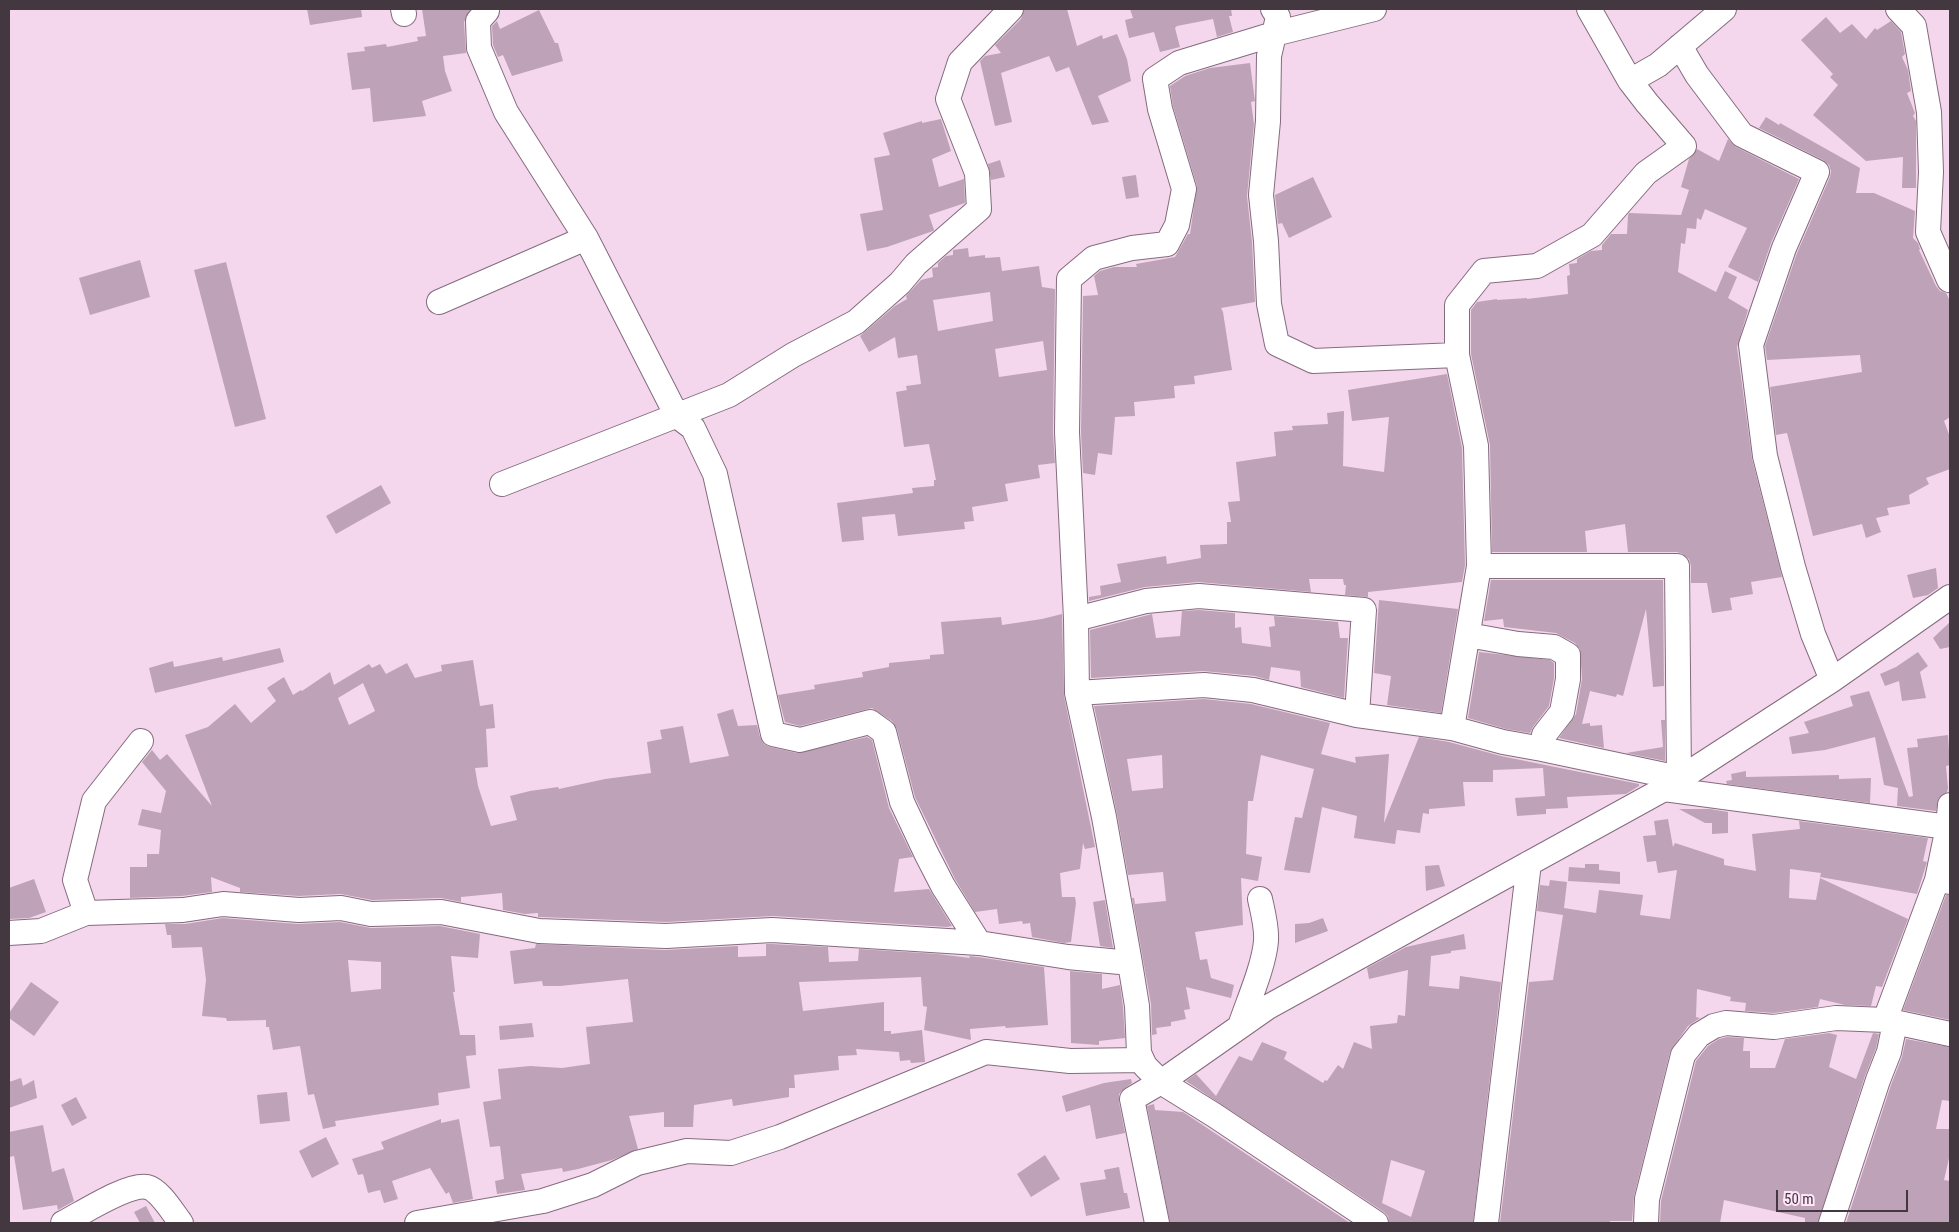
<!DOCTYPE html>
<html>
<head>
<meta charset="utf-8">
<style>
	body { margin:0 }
	#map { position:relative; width:1959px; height:1232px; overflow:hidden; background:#f5d7ed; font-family:"Roboto Condensed",sans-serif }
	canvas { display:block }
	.frame { position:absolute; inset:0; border:10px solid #433740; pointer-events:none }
	.scale { position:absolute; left:1776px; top:1190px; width:132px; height:22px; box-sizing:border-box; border:2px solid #433740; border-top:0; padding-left:6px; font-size:15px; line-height:18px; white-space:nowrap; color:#433740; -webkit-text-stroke:4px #fee6f8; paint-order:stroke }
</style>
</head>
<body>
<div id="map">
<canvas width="1959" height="1232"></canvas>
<div class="frame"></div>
<div class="scale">50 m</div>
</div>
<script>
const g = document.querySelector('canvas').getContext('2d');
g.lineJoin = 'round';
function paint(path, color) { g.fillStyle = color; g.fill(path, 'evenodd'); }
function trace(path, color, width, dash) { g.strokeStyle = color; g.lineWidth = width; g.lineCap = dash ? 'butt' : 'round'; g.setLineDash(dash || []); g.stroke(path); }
paint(new Path2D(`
	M307 9H361L362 17 310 25Z
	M422 9H471L464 22 466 53 443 56 445 71 452 91 422 101 426 116 373 122 370 88 352 90 347 53 365 51 364 47 386 44 387 47 418 41 417 37 426 36Z
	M1027 9H1067L1077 46 1102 35 1103 39 1117 34 1127 59 1131 81 1098 96 1109 122 1092 125 1069 67 1056 72 1049 56 1001 73 1012 122 995 126 980 61 985 56 1001 53 995 45 1021 19 1024 10Z
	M1130 9H1231L1232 16H1229L1233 32 1217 37 1213 19 1177 26 1175 28 1180 47 1160 52 1154 32 1129 38 1125 20 1133 18Z
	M539 10 555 43H558L563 61 512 76 503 55 498 57 493 45 492 26 497 21 500 29Z
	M1826 17 1840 33 1852 24 1866 39 1875 28 1877 30 1891 21 1901 32 1905 54 1902 57 1908 70 1911 91 1907 93 1915 113 1913 116 1916 121V188H1902L1903 157 1866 161 1813 115 1838 85 1830 77 1833 74 1801 40Z
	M1250 63 1255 101 1251 102 1254 124 1247 196 1252 242 1255 302 1221 308 1223 312 1232 370 1194 376 1195 384 1174 386 1175 398 1134 402 1135 416 1115 417 1112 455 1098 453 1095 475 1083 473 1081 432 1083 296 1098 295 1094 276 1100 271 1114 267H1137L1136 264 1175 257 1188 234H1190L1197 186 1173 106 1170 86 1185 76 1210 68Z
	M1766 117 1779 125 1780 123 1860 168 1856 193H1874L1915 211 1913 238 1918 243 1920 249 1919 250 1936 286 1940 291 1946 293 1950 301V417L1944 421 1950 437V469L1926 478 1929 484 1909 495 1910 504 1887 508 1889 515 1876 518 1881 532 1866 538 1862 524 1813 536 1787 433 1776 435 1770 387 1862 372 1860 355 1767 360 1765 346 1797 253 1830 177 1831 171 1829 165 1823 160 1759 128Z
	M941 119 951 151 932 159 939 187 964 179 965 203 929 215 934 230 933 231 887 247 867 251 860 214 883 210 874 158 890 155 883 133 922 121V123Z
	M1728 139 1736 147 1799 179 1771 243 1758 282 1728 267 1747 228 1705 209 1701 220 1697 218 1696 229 1687 228 1685 244 1681 243 1678 272 1716 292 1725 271 1737 277 1728 298 1748 310 1737 347 1752 459 1782 577 1751 582 1753 594 1730 598 1732 610 1712 613 1707 583H1691V566L1689 559 1683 554 1677 552H1628L1625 524 1585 531 1587 552H1492L1490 445 1471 354V310L1477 302 1497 299V300L1527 298V299L1568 294 1567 276 1570 275 1569 264 1577 263V259L1591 251 1602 250V245L1611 234H1627L1628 215 1629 213 1681 215 1689 190 1681 187 1689 159 1697 149 1719 161Z
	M1000 160 1005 177 991 180 988 164Z
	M1136 175 1139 197 1126 199 1122 177Z
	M1313 177 1332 217 1289 238 1282 223 1278 224 1275 195Z
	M968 248 969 257 985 255V258L1000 257 1002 271 1039 266 1042 287 1055 289 1053 432 1055 463 1038 465 1040 478 1005 484 1008 501 972 507 974 521 964 522 965 529 898 536 895 514 862 517 864 540 842 542 837 503 913 493 912 488 934 486V480H936L929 444 904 447 896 392 907 390 906 386 921 384 917 355 898 358 895 337 869 352 860 336 895 306 907 299 906 296 921 280 933 277 932 268 938 267V263L946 256 953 255V250ZM990 292 993 321 938 331 933 300ZM1043 341 1047 370 999 377 995 349Z
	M140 260 150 297 90 315 79 278Z
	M226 262 266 419 235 427 194 270Z
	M1447 374 1462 448 1465 565 1462 582 1368 592V597L1345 595 1346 585H1344L1343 579H1309L1311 592 1198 582 1145 587 1089 601V597L1101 595 1100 586 1121 582 1117 564 1166 556 1167 564 1201 558 1200 545 1227 544V522H1231L1228 502 1240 501 1236 462 1276 456 1274 432 1293 430 1292 426 1328 424 1327 413 1344 411 1343 466 1384 472 1389 417 1352 421 1348 390Z
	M381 485 391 503 336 534 326 516Z
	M1936 568 1938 588 1928 595 1913 598 1907 575Z
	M1491 580H1663L1664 686 1653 687 1646 609 1623 696 1617 694 1616 697 1590 691 1582 724 1590 723V726L1602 725 1604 748 1559 738 1576 714 1582 679 1580 649 1575 643 1556 633 1504 627 1503 619 1484 621Z
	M1379 600 1458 609 1441 713 1387 705 1391 676 1374 673Z
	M1199 610 1235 613V628L1241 627 1242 643 1271 647 1269 627 1275 626 1274 616 1338 622 1340 638H1348L1344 698 1301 687 1300 671 1271 667 1269 680 1255 676 1203 671 1091 678 1090 630 1152 614 1156 638 1180 636 1182 611Z
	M1062 614 1064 696 1095 847 1085 849 1083 843 1080 869 1060 873 1062 897H1075L1076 903 1071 942 1064 943 1032 937 1030 923 1023 924 1022 921 999 924 997 909 975 912 955 879 915 797 897 729 892 721 872 708 800 726 785 722 778 695 815 689 814 685 863 677 862 672 889 667V663L930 659V655L944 654 941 622 1001 617 1002 625 1042 619Z
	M1950 622V647L1940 649 1933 638Z
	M280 648 284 662 155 693 149 668 173 661 174 667 222 657 223 661Z
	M1479 652 1550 660 1554 663V678L1549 706 1533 727 1530 733 1506 729 1468 718Z
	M1918 652 1928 666 1920 672 1926 698 1902 701 1899 681 1885 686 1880 674 1896 667Z
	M473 660 480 706 493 704 495 728 486 729 488 767 475 768 478 786 491 826 517 820 510 796 530 791 558 787 559 789 605 779 651 773 647 742 662 739 660 730 683 726 690 763 729 756 717 714 733 709 738 726 757 725 760 737 764 744 770 747 797 753 867 737 872 740 889 808 913 857 899 859 894 892 929 889 952 926 947 927 773 916 666 922 541 917H538V913L525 914 503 910 502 893 461 897V902L441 898 372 900 341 894 299 896 240 892V888L211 877 212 892 182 896 130 898V867H147V854H159L161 830 138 825 142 809 161 813 166 791 142 762 152 750 160 760 167 754 212 806 185 735 208 727 235 704 251 723 276 701 267 688 284 677 293 695 301 690 302 691 330 672 334 685 369 664 372 668 380 664 386 674 407 663 415 678 442 671 441 665ZM363 683 375 711 349 725 338 698Z
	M1869 691 1909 797 1913 796 1907 748 1918 747 1917 739 1948 735 1950 765 1946 766 1948 788 1947 792 1939 798 1936 811 1897 806 1898 788 1884 785 1875 737 1825 750 1792 754 1789 737 1809 733 1804 722 1853 706 1850 696Z
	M1204 699 1251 704 1330 723 1321 754 1356 763 1355 757 1389 754 1384 823 1419 737 1449 742 1501 756 1639 784V786L1626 794 1567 797 1568 808 1546 809V814L1517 816 1515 798 1545 796 1543 768 1493 770V782H1463L1465 806 1429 809V814L1423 813 1420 833 1397 830 1395 844 1354 838 1357 816 1322 807 1310 873 1284 870 1295 817 1302 818 1314 769 1261 755 1253 801H1248L1246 854 1262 857 1258 881 1241 878 1243 925 1195 932 1200 960 1207 959 1211 978 1234 985 1231 998 1186 987 1190 1009 1184 1010 1186 1019 1171 1022V1026L1156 1028 1157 1034 1152 1035 1151 1004 1132 898H1134L1135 904 1166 901 1163 872 1128 875 1117 814 1094 706ZM1162 755 1163 788 1132 791 1127 759Z
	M1661 720H1665V761L1626 753 1663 747Z
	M1746 771V777L1839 775V779L1871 778 1870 803 1727 784 1726 781 1732 780 1731 774Z
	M1679 809H1710L1728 812V833L1712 834V823H1705Z
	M1668 819 1673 847 1675 843 1724 859V865L1756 871 1752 834 1800 829 1799 821 1928 838 1923 861 1927 862 1917 894 1820 877 1821 873 1790 869 1789 898 1816 900 1820 878 1908 919 1882 987 1876 986 1871 1006 1845 1005 1820 999 1818 1007 1774 1013 1745 1011 1746 1003 1730 1001 1731 997 1697 989 1696 1017 1700 1018 1688 1026 1670 1052 1634 1196 1632 1221H1610V1223H1500L1529 982 1553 980 1563 915 1537 911 1540 885 1549 886 1550 880 1567 882 1564 908 1596 913 1599 890 1643 895 1640 915 1670 919 1677 870 1658 873 1656 861 1647 862 1643 836 1656 835 1654 821Z
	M1585 864H1599V870L1620 872V884L1568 881 1569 867 1585 868Z
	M1439 865 1445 886 1426 891 1425 866Z
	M34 879 46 912 29 918 9 919V888Z
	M1946 895H1950V1020L1903 1010Z
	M1105 900 1113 948 1100 946 1093 902Z
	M223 918 298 924 340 922 371 928 440 926 480 934 478 958 451 956 455 992H453L460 1035H475L476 1055 466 1056 470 1088 438 1093 439 1105 335 1121 336 1126 323 1129 314 1094 308 1095 300 1046 273 1050 269 1027H266V1020L227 1021 226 1018 202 1016 206 980 202 947 172 948 171 935H167L165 924H185ZM348 960 381 962V989L351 992Z
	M1323 918 1328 931 1295 943V924L1309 923Z
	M1464 934 1466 949 1451 951V953L1431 956 1429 986 1459 989 1460 976 1501 982 1473 1223 1389 1222 1388 1216 1384 1212 1186 1081 1196 1074 1216 1096 1239 1056 1252 1061 1262 1042 1287 1052 1284 1059 1323 1083 1325 1080 1327 1081 1338 1065 1343 1069 1354 1042 1372 1049 1370 1026 1397 1023 1398 1015 1405 1016 1408 970 1369 979 1367 968 1406 947ZM1391 1160 1425 1171 1411 1217 1382 1203Z
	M536 944 665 950 738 946V957L766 956V944H772L828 947 829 962 858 961 859 949 938 954 970 958 969 956 978 957 1044 967 1048 1025 1006 1028 1005 1026 970 1029 971 1040 924 1030 927 1007 923 1006 921 977 799 982 803 1011 884 1002V1031H891V1034L922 1030 925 1062 911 1063 910 1060 900 1061 899 1052 856 1049 857 1055 838 1056 839 1070 794 1075 795 1088H789V1097L733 1106 732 1099 694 1105 693 1127H664V1112L629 1116 638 1149 612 1160 578 1169 563 1172 562 1168 521 1174 525 1190 497 1194 495 1181 504 1179 500 1146 490 1147 483 1102 501 1099 498 1069 530 1066 562 1068 590 1064 586 1027 633 1022 628 979 560 986H543L542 981 514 984 510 951 535 948Z
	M1070 971 1102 974V989L1120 985 1123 1007 1125 1038 1099 1041V1045L1071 1043Z
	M31 982 59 1002 34 1036 9 1018V1013Z
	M532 1023 534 1037 500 1040 499 1026Z
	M1829 1033 1837 1035 1829 1067 1856 1079 1873 1033 1879 1034 1876 1048 1865 1076 1818 1223H1805V1218L1724 1200 1720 1223H1663V1222H1660L1661 1201 1696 1061 1708 1046 1719 1039 1727 1037 1744 1038 1743 1051H1750V1068H1775L1785 1039Z
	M1906 1039 1950 1047V1101L1942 1100 1936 1129H1950V1154L1944 1180 1950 1181V1223H1846L1891 1085 1902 1057Z
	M21 1078 23 1086 34 1080 37 1098 9 1108V1082Z
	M1131 1079 1132 1083 1125 1088 1119 1094V1102L1125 1133 1096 1139 1090 1105 1066 1112 1062 1096 1104 1083Z
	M287 1092 290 1121 260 1124 257 1095Z
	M76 1097 87 1118 72 1126 61 1105Z
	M1154 1104 1155 1110 1183 1112 1350 1223H1170L1147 1106Z
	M441 1119V1123L459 1119 473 1199 453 1203 449 1192 446 1194 430 1168 392 1181 398 1199 384 1203 380 1190 368 1193 363 1174 358 1175 352 1159 384 1149 381 1142Z
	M43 1125 52 1172 64 1168 74 1201 58 1210 57 1205 23 1210 14 1156 9 1157V1132Z
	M326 1137 339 1164 312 1178 299 1151Z
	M1045 1155 1060 1179 1031 1197 1017 1174Z
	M1119 1167 1124 1193H1127L1130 1208 1086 1216 1080 1183 1106 1179 1104 1170Z
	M146 1206 155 1223H140L134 1212Z`), '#bea2b7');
const minor = new Path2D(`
	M403 9 404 14
	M487 9V11L478 21 479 48 506 112 586 238 677 416 693 428 715 474 773 734 800 740 870 722 884 732 902 802 926 853 943 886 979 943
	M1273 9 1278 17 1269 56 1268 121 1261 195 1266 241 1269 304 1277 344 1313 361 1457 355
	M1374 9 1274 34 1179 63 1155 79 1160 109 1184 189 1177 225 1167 244 1132 248 1094 258 1069 279 1067 432 1076 619 1077 693 1104 817 1130 963 1137 1006 1139 1053 1145 1066 1161 1082 1214 1115 1376 1223
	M1898 9 1914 26 1929 112 1931 172 1928 232 1949 280
	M1680 46 1697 75 1742 135 1817 172 1784 248 1751 345 1765 456 1793 567 1813 634 1832 680
	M1630 81 1658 65 1724 9
	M439 302 586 238
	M502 484 729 395 793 355 856 322 900 283 916 264 979 209 977 173 948 99 960 62 1011 9
	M1076 619 1146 601 1199 596 1364 610 1357 715
	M1468 635 1518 644 1554 647 1568 655V679L1562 712 1544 735 1542 749
	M1077 693 1204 685 1253 690 1357 715 1452 728 1503 742 1542 749 1679 778 1677 566H1479
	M1452 728 1479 566 1476 446 1457 355V305L1484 271 1537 266 1592 235 1646 173 1684 146 1647 103 1630 81 1589 9
	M1664 789 1948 827
	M1937 880 1948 827 1950 805
	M86 913 183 910 223 904 299 910 341 908 371 914 441 912 539 931 666 936 772 930 979 943 1068 957 1130 963
	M9 933 41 931 86 913 75 880 94 801 141 741
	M1885 1020 1937 880 1950 882
	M1240 1026C1248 1002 1264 966 1266 941 1267 927 1263 913 1260 899
	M63 1223C81 1214 128 1183 147 1187 160 1190 173 1213 181 1223
	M417 1223 543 1201 593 1185 637 1163 687 1151 731 1153 780 1137 986 1052 1070 1061 1142 1060
	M1157 1223 1132 1099 1161 1082 1268 1007 1664 789 1832 680 1950 597
	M1486 1223 1529 863
	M1646 1223 1647 1199 1683 1055 1699 1035 1714 1026 1726 1023 1774 1027 1836 1018 1885 1020 1950 1034
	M1831 1223 1878 1080 1889 1052 1895 1023`);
trace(minor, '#856b7e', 26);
trace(minor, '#fff', 24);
</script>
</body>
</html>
